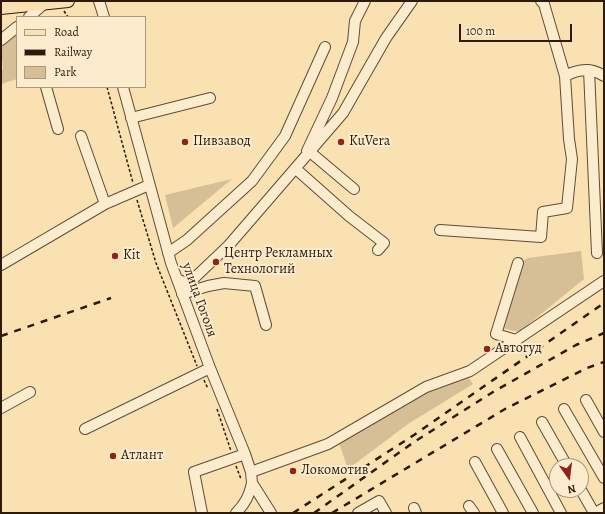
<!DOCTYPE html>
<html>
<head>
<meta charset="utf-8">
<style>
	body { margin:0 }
	#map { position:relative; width:605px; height:514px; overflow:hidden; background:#f9e1b2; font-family:Alegreya,serif }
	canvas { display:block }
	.frame { position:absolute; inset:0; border:2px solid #2e1a0c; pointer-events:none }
	.legend { position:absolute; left:16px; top:16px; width:130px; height:72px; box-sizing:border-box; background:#fbeccd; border:1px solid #a99880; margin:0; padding:5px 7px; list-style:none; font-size:12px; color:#2e1a0c }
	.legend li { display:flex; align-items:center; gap:8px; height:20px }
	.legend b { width:20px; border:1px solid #a99880 }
	.north { position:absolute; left:549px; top:458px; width:40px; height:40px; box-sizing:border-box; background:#fbeccd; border:1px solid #a99880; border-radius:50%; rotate:166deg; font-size:11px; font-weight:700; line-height:16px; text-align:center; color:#2e1a0c }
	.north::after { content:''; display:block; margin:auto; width:14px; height:18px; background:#8f2418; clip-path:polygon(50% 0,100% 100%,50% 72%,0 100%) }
	.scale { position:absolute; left:459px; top:24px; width:113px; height:18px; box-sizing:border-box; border:2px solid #2e1a0c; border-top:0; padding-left:5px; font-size:12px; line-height:14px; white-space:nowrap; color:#2e1a0c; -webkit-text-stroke:3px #fbeccd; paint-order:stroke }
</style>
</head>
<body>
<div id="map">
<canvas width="605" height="514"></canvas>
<div class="frame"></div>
<ul class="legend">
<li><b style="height:5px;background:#f9e1b2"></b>Road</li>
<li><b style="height:5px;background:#2e1a0c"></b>Railway</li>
<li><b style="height:11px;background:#d6bf96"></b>Park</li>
</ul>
<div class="north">N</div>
<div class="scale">100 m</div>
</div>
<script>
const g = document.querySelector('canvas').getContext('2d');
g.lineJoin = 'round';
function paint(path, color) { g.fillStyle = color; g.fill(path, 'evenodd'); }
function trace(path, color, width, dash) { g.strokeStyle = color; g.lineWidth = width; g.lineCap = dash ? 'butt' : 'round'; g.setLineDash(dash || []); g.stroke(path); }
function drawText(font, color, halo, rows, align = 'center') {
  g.font = font + ' Alegreya,serif'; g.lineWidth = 4; g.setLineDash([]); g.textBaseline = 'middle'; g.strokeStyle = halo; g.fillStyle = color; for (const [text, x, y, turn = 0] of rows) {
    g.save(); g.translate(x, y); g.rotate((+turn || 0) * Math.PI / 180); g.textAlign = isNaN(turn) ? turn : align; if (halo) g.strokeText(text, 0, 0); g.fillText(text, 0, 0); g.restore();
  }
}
paint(new Path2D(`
	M17 35V79L1 84V71L3 69 1 47Z
	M232 179 173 228 165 195Z
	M581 251 584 279 519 332 501 328 521 262 528 258Z
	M467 375 473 384 408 424 348 469 339 443 428 390Z`), '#d6bf96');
const minor = new Path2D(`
	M99 1 104 17
	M29 17 45 3
	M1 40 17 27
	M589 70 597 253
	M565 76C578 69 591 67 604 76
	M46 87 58 129
	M123 87 171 263 210 368 245 454 251 472 252 483 271 513
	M131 118 210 98
	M81 136 105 204
	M307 151 332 98 353 42 355 21 365 1
	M310 152 354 189
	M296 169 349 216 384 243 378 250
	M440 230 541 237 543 212 567 208 572 159 569 139 565 76 544 4 541 1
	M168 253 187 240 252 181 285 136 325 47
	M1 265 105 204 149 185
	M177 279 188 284 229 245 343 113 386 38 412 1
	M182 294 208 286 224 283 255 286 266 325
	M516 340 496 334 518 263
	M586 400 604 432
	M1 408 30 392
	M564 409 604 478
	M542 422 567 466
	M85 429 210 368
	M520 437 561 513
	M497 449 533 513
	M475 462 503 513
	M251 472 328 444 426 387 470 371 604 281
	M581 490 594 513
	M469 506 474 513
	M414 508 416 513
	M202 513 194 472 245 454
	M236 513C245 504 249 496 252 483
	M358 513 379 501 386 513
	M595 513 604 508`);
const major = new Path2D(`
	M1 8 68 1`);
trace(minor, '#614c36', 12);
trace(major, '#2e1a0c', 14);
trace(new Path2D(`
	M64 11 68 17
	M107 87 133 183
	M137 200 156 263 197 366
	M204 380 208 389
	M217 409 231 451
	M236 466 241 479`), '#2e1a0c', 1.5, [3, 2]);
trace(minor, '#fbeccd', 10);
trace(major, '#f9e1b2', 12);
trace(new Path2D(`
	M1 336 111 298
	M293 513 414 435 604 303
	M314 513 414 442 493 392 576 345 604 333
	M332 513 505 409 587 368 604 362`), '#2e1a0c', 2.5, [7, 7]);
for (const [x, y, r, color] of [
	[185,142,4,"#8f2418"],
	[341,142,4,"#8f2418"],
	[115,256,4,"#8f2418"],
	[216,262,4,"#8f2418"],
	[487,349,4,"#8f2418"],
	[113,456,4,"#8f2418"],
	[293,471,4,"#8f2418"]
]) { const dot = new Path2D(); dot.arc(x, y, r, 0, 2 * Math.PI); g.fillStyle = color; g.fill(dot); trace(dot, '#fbeccd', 1.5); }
drawText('14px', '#2e1a0c', '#fbeccd', [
	["Пивзавод",193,142],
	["KuVera",349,142],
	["Центр Рекламных",224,254],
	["Технологий",224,270],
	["Kit",123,256],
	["Автогуд",495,349],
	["Атлант",121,456],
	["Локомотив",301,471]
], 'left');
drawText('14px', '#2e1a0c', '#fbeccd', [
	["улица Гоголя",199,300,70]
]);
</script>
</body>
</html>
